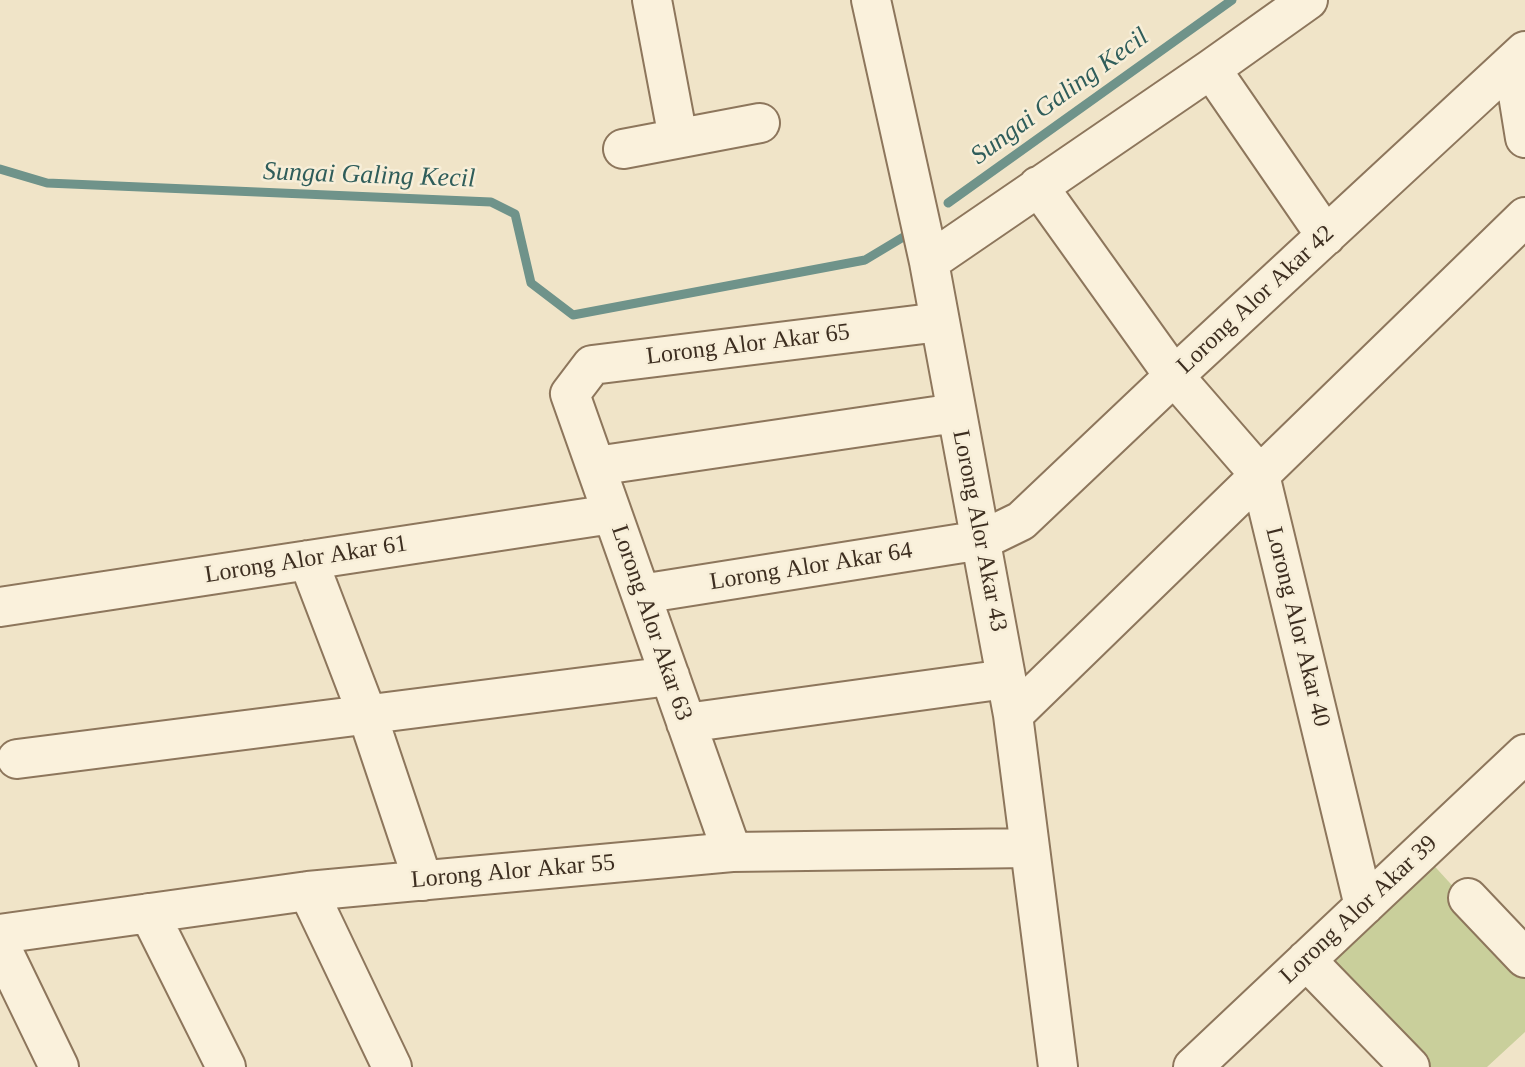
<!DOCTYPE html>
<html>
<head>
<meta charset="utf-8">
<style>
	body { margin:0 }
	canvas { display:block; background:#f0e4c8 }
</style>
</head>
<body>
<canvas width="1525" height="1067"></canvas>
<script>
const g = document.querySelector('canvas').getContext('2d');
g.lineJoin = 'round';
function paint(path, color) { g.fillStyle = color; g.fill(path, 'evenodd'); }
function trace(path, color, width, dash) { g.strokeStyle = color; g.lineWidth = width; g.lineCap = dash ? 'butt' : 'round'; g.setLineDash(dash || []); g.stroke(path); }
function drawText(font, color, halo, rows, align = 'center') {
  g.font = font + ' Georgia,serif'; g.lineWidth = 5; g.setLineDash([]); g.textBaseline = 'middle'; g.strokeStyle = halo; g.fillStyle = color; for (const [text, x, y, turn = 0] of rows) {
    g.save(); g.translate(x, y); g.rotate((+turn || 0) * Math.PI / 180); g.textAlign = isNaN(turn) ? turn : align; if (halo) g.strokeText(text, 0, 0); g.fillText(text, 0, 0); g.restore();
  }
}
paint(new Path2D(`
	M1427 858 1525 965V1032L1487 1067H1388L1303 974Z`), '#c9cf9b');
trace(new Path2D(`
	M0 169 47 183 491 202 515 214 531 283 573 315 865 260 910 233
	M948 203 1232 0`), '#6f938a', 9);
const minor = new Path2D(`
	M652 0 678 138
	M871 0 929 262 1013 715 1058 1067
	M1513 64 1525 138
	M1211 69 1326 236
	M623 149 760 123
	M1038 186 1174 376 1260 475 1364 906
	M929 262 1211 69 1308 0
	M596 466 956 413
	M308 560 367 714 423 881
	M641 594 982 540 1021 521 1174 376 1525 51
	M0 607 612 514
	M1013 715 1525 217
	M686 723 1006 679
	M17 759 670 676
	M732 852 570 394 592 365 940 322
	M308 891 392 1067
	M1468 898 1525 958
	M149 913 226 1067
	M0 934 308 891 732 852 1029 848
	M0 945 59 1067
	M1306 960 1410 1067
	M1193 1067 1525 754`);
trace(minor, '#8d765c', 42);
trace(minor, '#faf1dc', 38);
drawText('24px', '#3d2e20', '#f7eed8', [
	["Lorong Alor Akar 42",1256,300,-43],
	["Lorong Alor Akar 65",748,345,-7],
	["Lorong Alor Akar 43",979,531,79],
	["Lorong Alor Akar 61",306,560,-9],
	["Lorong Alor Akar 64",811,567,-9],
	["Lorong Alor Akar 63",651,623,71],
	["Lorong Alor Akar 40",1297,627,76],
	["Lorong Alor Akar 55",513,872,-5],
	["Lorong Alor Akar 39",1359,910,-43]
]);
drawText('italic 26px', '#2f5d5a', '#f7eed8', [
	["Sungai Galing Kecil",1060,97,-36],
	["Sungai Galing Kecil",369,176,2]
]);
</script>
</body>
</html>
